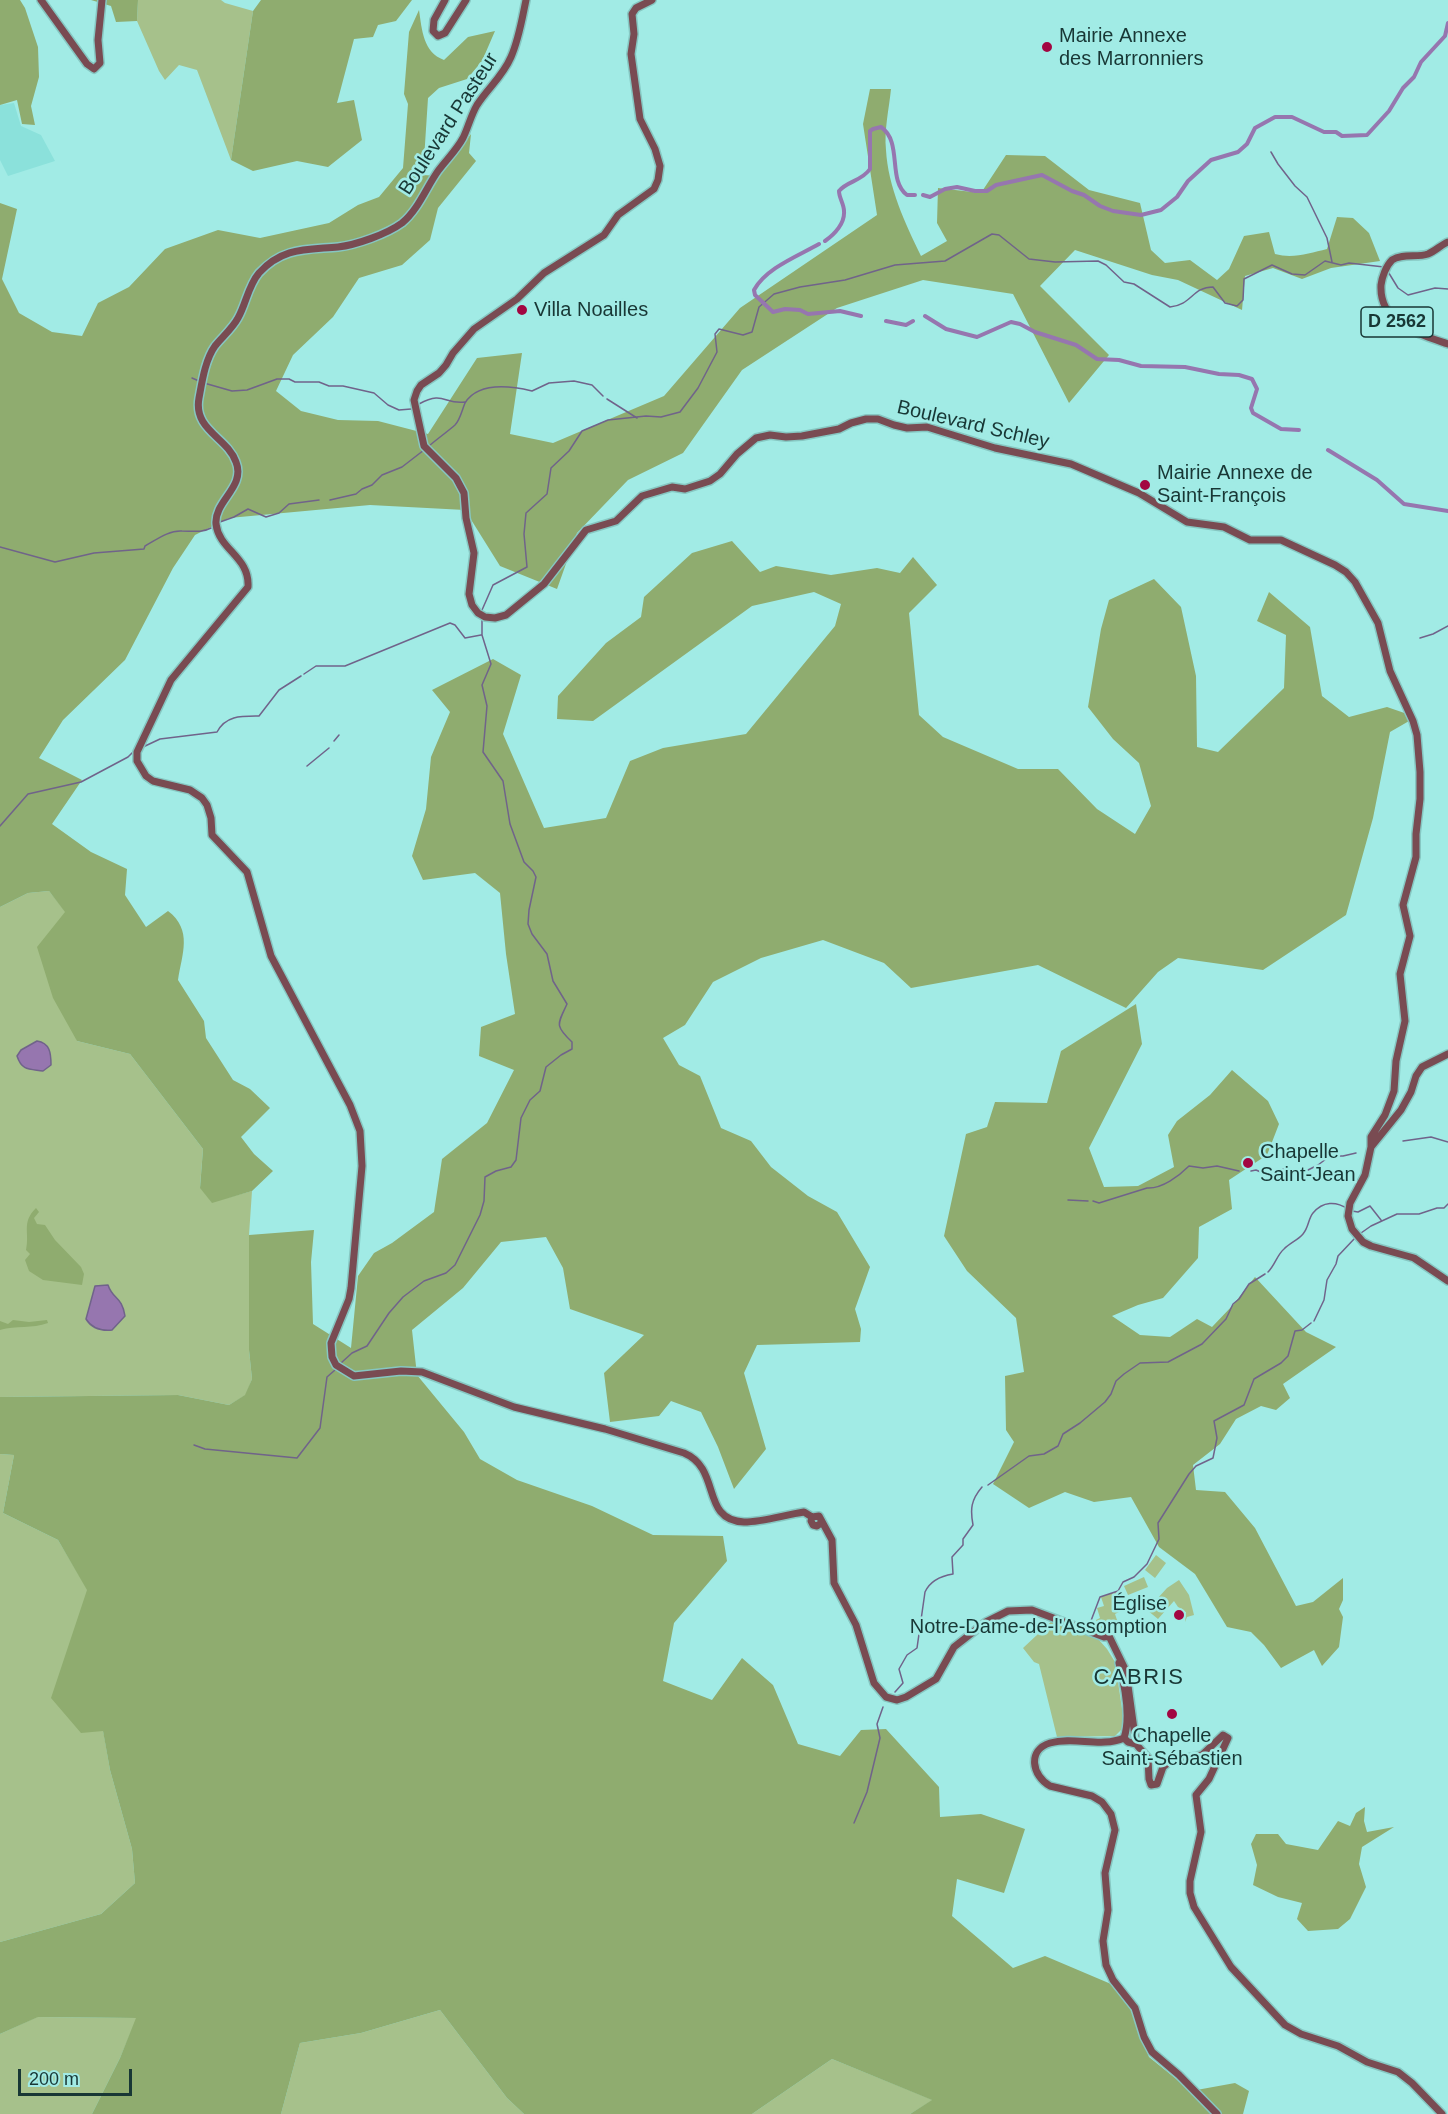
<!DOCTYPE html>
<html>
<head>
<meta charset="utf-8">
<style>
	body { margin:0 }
	#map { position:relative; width:1448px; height:2114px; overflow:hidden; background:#a1ebe5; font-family:Arial,sans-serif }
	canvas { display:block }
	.scale { position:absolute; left:18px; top:2069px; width:114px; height:27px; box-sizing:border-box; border:3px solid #183735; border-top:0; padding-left:8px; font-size:18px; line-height:21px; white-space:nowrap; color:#183735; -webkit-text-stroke:4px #a1ebe5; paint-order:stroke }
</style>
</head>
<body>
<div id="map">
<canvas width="1448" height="2114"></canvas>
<div class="scale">200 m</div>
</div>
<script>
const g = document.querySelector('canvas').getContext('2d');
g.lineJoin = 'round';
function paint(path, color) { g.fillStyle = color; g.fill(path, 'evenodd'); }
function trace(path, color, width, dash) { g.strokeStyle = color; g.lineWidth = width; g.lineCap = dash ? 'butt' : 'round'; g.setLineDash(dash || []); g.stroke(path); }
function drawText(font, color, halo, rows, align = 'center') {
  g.font = font + ' Arial,sans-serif'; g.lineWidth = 5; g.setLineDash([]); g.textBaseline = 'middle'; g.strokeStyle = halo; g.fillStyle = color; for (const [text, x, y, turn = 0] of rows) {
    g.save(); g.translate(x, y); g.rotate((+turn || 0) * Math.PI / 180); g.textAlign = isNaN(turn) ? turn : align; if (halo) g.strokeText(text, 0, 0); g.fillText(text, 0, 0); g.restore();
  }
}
paint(new Path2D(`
	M14 103 21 126 41 135 55 161 8 176 0 160V105Z`), '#8be1db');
paint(new Path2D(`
	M138 0H221L225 3 253 11 231 160 197 70 179 65 165 80 159 71 137 21Z
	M49 891 66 912 77 1041 130 1054 203 1149 200 1187 212 1202 252 1191 249 1235V1350L252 1379 246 1395 229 1405 178 1395 0 1397V907L28 893Z
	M0 1454 14 1455 3 1513 58 1540 88 1590 52 1698 103 1730 110 1770 132 1849 135 1883 101 1914 0 1942Z
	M1156 1555 1166 1563 1155 1578 1145 1570Z
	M1144 1577 1148 1587 1128 1595 1124 1586Z
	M1179 1580 1189 1595 1194 1615 1187 1617 1185 1622 1186 1612 1182 1611V1609L1178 1607 1174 1601 1158 1619 1147 1610 1167 1588Z
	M1120 1590 1123 1600 1116 1603 1119 1612 1115 1614 1118 1623 1099 1629 1096 1620 1100 1618 1097 1608 1104 1606 1101 1597Z
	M1053 1620 1099 1640 1107 1649 1115 1662 1124 1722 1121 1730 1115 1736 1057 1737 1039 1664 1034 1662 1023 1648Z
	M440 2010 507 2098 524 2114H281L300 2043 361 2033Z
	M37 2017 137 2018 120 2058 92 2114H0V2034Z
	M832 2059 933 2100 910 2114H752Z`), '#a6c18b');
paint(new Path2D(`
	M0 0H20L25 8 38 47 39 77 31 106 35 125 22 124 17 100 0 105Z
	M91 0H138L137 21 116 22 111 6Z
	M261 0H412L396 21 378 25 373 37 354 39 337 103 354 100 362 140 328 167 297 161 253 171 231 160 253 11Z
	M419 10C422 30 423 52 444 60L468 37 495 31 482 61 467 79 439 88 428 98 423 175 439 176 471 134 469 153 476 161 438 208 430 240 402 265 359 278 333 317 293 355 276 391 301 411 338 420 378 421 428 434 477 358 522 353 510 434 553 443 664 396 740 308 877 215 863 124 870 89H891C889 109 884 130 886 150 888 187 905 223 921 256L947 241 937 223 938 188 981 193 1006 155 1045 156 1089 190 1140 203 1151 250 1165 263 1190 260 1217 280 1229 269 1244 236 1269 232 1275 254C1293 259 1310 253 1327 249L1337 217 1353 218 1369 233 1380 261 1331 268 1302 279 1273 268 1245 276 1242 310 1178 280 1152 275 1075 250 1040 286 1109 355 1069 403 1013 294 923 280 837 308 742 370 683 453 628 480 577 533 557 589 500 566 465 510 370 505 229 518 195 535 173 568 125 660 63 720 39 758 82 780 52 824 91 852 127 869 125 895 146 927 168 911C193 930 182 954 178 980L204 1021 206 1038 233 1080 250 1089 270 1108 241 1137 254 1154 273 1171 252 1191 212 1203 200 1188 203 1149 130 1054 77 1041 53 998 37 947 65 912 49 891 28 893 0 907V203L17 209 2 279 19 313 52 332 82 336 98 303 129 287 165 249 218 230 260 238 329 223 358 205 379 197 403 168 408 104 404 94 409 32Z
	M732 541 760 572 776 566 831 575 877 568 900 573 913 557 937 585 909 613 919 715 943 737 1018 769H1058L1097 809 1135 834 1151 806 1139 763 1113 739 1088 707 1101 629 1109 600 1154 579 1181 607 1196 676 1197 747 1218 752 1284 688 1286 635 1257 621 1269 592 1310 627 1322 696 1349 717 1387 707 1416 717 1390 732 1373 818 1346 915 1263 970 1178 958 1158 972 1126 1008 1038 965 911 988 884 963 823 940 761 958 713 982 685 1025 663 1038 679 1065 700 1076 721 1128 751 1141 771 1167 808 1196 837 1212 870 1267 855 1309 861 1329 860 1342 757 1345 744 1373 766 1449 734 1489 718 1447 701 1412 671 1401 659 1416 610 1422 604 1373 644 1335 570 1309 563 1268 546 1237 501 1242 463 1288 412 1330 417 1375 464 1432 480 1459 517 1480 592 1506 653 1535 723 1536 727 1561 674 1623 663 1681 712 1700 742 1658 773 1685 798 1744 840 1756 861 1730 886 1729 939 1787 940 1817 981 1814 1025 1829 1004 1893 957 1879 952 1916 1013 1968 1045 1956 1111 1984 1130 2008 1149 2057 1191 2091 1235 2083 1249 2091 1243 2114H910L932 2100 832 2059 752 2114H524L507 2098 440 2010 361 2033 300 2043 281 2114H92L120 2058 136 2018 38 2017 0 2034V1942L101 1914 135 1883 132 1849 110 1770 103 1731 81 1733 51 1698 87 1590 58 1540 3 1513 14 1455 0 1454V1397L178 1395 229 1405 245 1395 252 1379 249 1350V1235L314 1230 311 1262 313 1324 351 1348 358 1276 374 1253 392 1243 434 1212 442 1159 487 1123 514 1070 479 1056 481 1027 515 1014 506 954 500 893 475 873 423 880 412 856 426 809 431 757 450 712 432 690 493 659 521 675 503 734 544 828 606 818 630 761 663 748 746 734 835 626 841 604 814 592 752 606 593 721 557 719 558 696 606 643 641 617 644 597 692 553Z
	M1136 1004 1142 1044 1089 1148 1104 1187 1138 1186 1174 1167 1168 1135 1177 1121 1210 1095 1232 1070 1268 1101 1279 1124 1267 1155 1229 1180 1232 1209 1199 1227 1198 1258 1163 1298 1138 1305 1112 1316 1140 1335 1170 1337 1197 1319 1212 1327 1233 1305 1255 1277 1306 1332 1336 1347 1283 1384 1290 1398 1276 1410 1261 1406 1236 1419 1220 1444 1193 1465 1196 1490 1225 1492 1255 1528 1296 1606 1313 1602 1343 1578V1600L1339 1609 1343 1617 1339 1647 1322 1666 1314 1650 1281 1668 1264 1645 1251 1632 1227 1627 1195 1574 1159 1547 1131 1497 1094 1502 1065 1492 1029 1508 993 1484 1014 1442 1006 1430 1005 1376 1024 1372 1016 1318 967 1271 944 1236 966 1134 987 1127 995 1102 1047 1103 1061 1051Z
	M36 1208 39 1212 34 1218 37 1224 45 1225 55 1240 81 1267 84 1274 82 1285 43 1280 29 1271 25 1260 30 1254 26 1250C30 1232 21 1223 36 1208Z
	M13 1320 29 1322 47 1320 48 1323C32 1329 16 1325 0 1330V1321L8 1324Z
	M1365 1807 1364 1821 1367 1832 1394 1827 1362 1847 1359 1864 1366 1887 1350 1919 1338 1929 1308 1931 1297 1919 1302 1903 1278 1897 1253 1885 1257 1865 1251 1844 1256 1834H1278L1286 1844 1318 1850 1338 1821 1350 1826 1356 1813Z`), '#8fac6f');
const water = new Path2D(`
	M37 1041C50 1043 51 1053 51 1065L43 1071C29 1069 22 1071 17 1056L21 1050Z
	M108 1285C113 1300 122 1296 125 1316L112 1330C101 1331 92 1329 86 1319L95 1286Z`);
paint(water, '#9676af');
trace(water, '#70638a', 1.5);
trace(new Path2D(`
	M1271 152 1278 164 1295 186 1307 197 1327 238 1332 262
	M1387 270 1398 288 1408 295 1435 288 1448 289
	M192 378 199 381
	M204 383 232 391 247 390 277 379H289L295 382H319L329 386H343L374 393 388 405 399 410 411 409
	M607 399 637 418
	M419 404C444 390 444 405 465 402
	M429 446C437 439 447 432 455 425 460 420 462 410 465 403 478 382 511 386 532 391L549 383 574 381 592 385 603 396
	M330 500 356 494 362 489 372 485 382 475 402 467 424 450
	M220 522 234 517 248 509 266 517 279 513 289 504 319 500
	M0 547 55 562 94 553 144 549 145 546C156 540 169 530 182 531 192 531 202 533 211 528
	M482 610 493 585 527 567 524 534 526 513 547 494 551 468 569 451 582 431 608 420 646 416 661 417 680 412 698 388 717 352 715 334 719 329 743 335 752 332 759 307 774 294 800 287 845 280 895 265 945 261 992 234 999 235 1029 259 1055 262 1098 261 1106 265 1124 282 1134 284 1170 307C1192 305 1192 287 1213 287L1225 303 1237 306 1243 300 1244 279 1272 265 1292 274 1305 275 1325 261 1341 265 1349 263 1384 267
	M1420 638 1433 634 1448 626
	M304 674 316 666H345L450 623 455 625 465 638 481 635
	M334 741 339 735
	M143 747 160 739 217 732C226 715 242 716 259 716L279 690 301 676
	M307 766 329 748
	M0 826 28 794 81 782 128 757 135 750
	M1403 1141 1431 1137 1448 1142
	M1251 1171 1256 1170 1270 1176H1275L1283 1169 1308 1170 1318 1165 1330 1156H1343L1356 1153
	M1068 1200 1088 1201
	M1093 1201 1099 1203 1147 1188C1162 1189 1179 1176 1189 1166L1203 1168 1217 1166 1239 1171
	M1352 1211 1358 1212 1370 1206 1381 1220
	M1361 1233 1371 1226 1397 1214H1419L1437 1208H1444L1448 1204
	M1268 1272C1275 1265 1277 1255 1284 1249 1290 1243 1298 1240 1303 1234 1309 1227 1308 1219 1313 1213 1323 1201 1336 1201 1348 1209
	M1314 1321 1324 1300 1327 1280 1336 1264 1338 1256 1355 1238
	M341 1363 352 1353 367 1346 389 1313 403 1297 424 1281 446 1273 455 1265 480 1215 484 1201 485 1177 496 1171 511 1167 516 1160 521 1118 530 1100 540 1091 546 1067 561 1055 572 1049V1042C554 1025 558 1024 567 1004L553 981 547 954 532 934 528 924 529 910 536 877 533 871 524 862 510 824 503 781 483 752 487 706 482 685 491 664 482 635V618
	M194 1445 205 1449 297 1458 320 1428 327 1377 335 1370
	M988 1485 1029 1456 1044 1454 1058 1446 1063 1434 1080 1423 1105 1402 1111 1394 1116 1381 1124 1374 1140 1363 1168 1362 1202 1344 1226 1319 1233 1304 1239 1299 1249 1284 1265 1274
	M1089 1626 1100 1597 1118 1591 1123 1582 1134 1577 1147 1564 1159 1539 1158 1523 1189 1474 1196 1466 1213 1458 1217 1438 1214 1421 1244 1405 1254 1379 1281 1363 1288 1356 1295 1331 1302 1330 1311 1323
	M895 1692 903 1683 899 1669 907 1655 917 1648 925 1592C930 1581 941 1576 953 1574L952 1557 963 1545V1539L973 1525C970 1509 971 1500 982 1487
	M854 1823 867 1792 880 1738 877 1724 883 1707`), '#70638a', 1.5);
trace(new Path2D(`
	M923 195 930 197 945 189 957 187 975 191H987L996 185 1042 175 1072 191 1084 195 1100 206 1113 211 1141 215 1161 210 1177 197 1188 181 1211 160 1238 152 1247 144 1255 128 1275 117H1292L1324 132H1336L1342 136 1367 135 1389 111 1403 88 1414 77 1421 62 1445 36 1448 23
	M825 241C835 234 845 223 844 211 844 204 839 198 839 191 847 181 862 181 870 169V131L873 129 881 127C903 142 887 180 907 195H915
	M819 244C798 256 766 268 754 290L755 295 773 312 785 309 800 310 808 314 840 311 861 316
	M925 316 946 329 977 337 1011 322 1020 324 1035 332 1076 345 1097 359 1119 360 1141 366 1185 367 1219 374 1239 375 1252 379 1257 389 1251 408 1253 413 1281 429 1299 430
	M886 321 906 325 913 321
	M1328 450 1377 480 1404 504 1448 511`), '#9676af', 4);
const major = new Path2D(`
	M41 0 87 64 94 69 100 63 98 40 102 0
	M445 0 434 20 433 31 438 36 445 33 466 0
	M526 0C522 19 519 39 511 57 503 76 488 88 477 105 471 115 468 128 463 138 456 151 446 160 438 171 426 188 418 210 402 223 387 234 356 245 338 247 306 250 283 247 259 273 248 286 246 304 238 318 232 329 222 337 215 346 205 360 202 382 199 398 193 430 227 437 236 462 246 487 214 501 216 524 219 550 250 557 248 587L171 680 137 752V761L146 776 153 781 190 790 202 798 207 805 211 818 212 835 247 872 271 956 350 1105 360 1131 362 1166 351 1288 349 1299 331 1343 332 1357 336 1365 354 1376 401 1371 422 1372 514 1407 605 1429 684 1453C722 1469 700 1520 744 1522 763 1522 784 1515 804 1512L812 1517 819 1516 832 1540 834 1583 856 1625 874 1683 886 1697 897 1700 906 1697 936 1679 954 1647 986 1622 1008 1611 1032 1610 1104 1637 1109 1636 1126 1671 1136 1744
	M652 0 636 8 632 14 634 34 631 54 640 119 655 149 660 166 658 180 654 189 618 215 604 235 544 273 517 299 474 329 453 353 446 365 439 373 421 385 417 391 414 400 424 446 456 478 464 493 466 518 474 553 469 594 472 605 478 613 485 617 495 618 506 615 544 584 586 530 616 521 642 496 672 487 685 489 710 481 720 474 737 454 756 438 770 435 786 437 802 436 839 429 851 423 866 419H878L894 425 907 428 927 427 995 448 1071 464 1139 493 1187 522 1224 527 1250 540H1281L1335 565 1346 572 1355 582 1378 623 1390 671 1413 721 1417 735 1420 772V799L1416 834V857L1403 905 1410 936 1400 974 1405 1021 1396 1061 1394 1091 1385 1115 1371 1137V1147
	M1448 242C1441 245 1435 251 1428 254 1417 258 1403 253 1392 260 1386 266 1382 277 1381 285 1379 324 1419 334 1448 344
	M1448 1054 1422 1067 1416 1076 1411 1092 1401 1110 1371 1147 1365 1175 1350 1203 1348 1216 1352 1229 1363 1242 1371 1246 1414 1258 1448 1281
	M812 1517 811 1521 813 1525 817 1526 821 1523
	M1119 1663C1125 1686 1131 1717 1124 1738L1128 1742 1136 1744 1148 1758 1149 1779 1151 1785 1157 1784 1163 1767 1169 1762 1202 1755 1223 1735 1228 1738 1209 1779 1196 1795 1201 1832 1190 1881V1893L1194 1907 1231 1967 1285 2025 1301 2034 1338 2046 1367 2062 1398 2072 1412 2083 1442 2114
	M1124 1738C1101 1748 1074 1736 1050 1743 1027 1750 1032 1776 1050 1786L1092 1796 1102 1802 1111 1814 1115 1830 1105 1873 1108 1910 1103 1941 1106 1965 1113 1980 1135 2008 1144 2037 1152 2052 1179 2075 1217 2114`);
trace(major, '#86c7c2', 10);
trace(major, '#794b52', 7);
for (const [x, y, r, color] of [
	[1047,47,6,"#a20641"],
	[522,310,6,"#a20641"],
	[1145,485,6,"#a20641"],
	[1248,1163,6,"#a20641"],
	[1179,1615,6,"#a20641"],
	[1172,1714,6,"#a20641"]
]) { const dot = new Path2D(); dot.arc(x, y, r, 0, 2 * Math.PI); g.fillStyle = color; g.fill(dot); trace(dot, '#a1ebe5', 2); }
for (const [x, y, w] of [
	[1397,322,72]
]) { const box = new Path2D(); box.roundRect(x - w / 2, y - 15, w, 30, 4.5); g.fillStyle = '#a1ebe5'; g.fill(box); trace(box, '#183735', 1.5); }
drawText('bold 18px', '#183735', null, [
	["D 2562",1397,322]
]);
drawText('20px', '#183735', '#a1ebe5', [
	["Mairie Annexe",1059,36],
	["des Marronniers",1059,59],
	["Villa Noailles",534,310],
	["Mairie Annexe de",1157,473],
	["Saint-François",1157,496],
	["Chapelle",1260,1152],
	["Saint-Jean",1260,1175],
	["Église",1167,1604,"right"],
	["Notre-Dame-de-l'Assomption",1167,1627,"right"],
	["Chapelle",1172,1736,"center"],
	["Saint-Sébastien",1172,1759,"center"]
], 'left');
drawText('20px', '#183735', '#a1ebe5', [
	["Boulevard Pasteur",449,124,-57],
	["Boulevard Schley",973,425,13]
]);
g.letterSpacing = '1.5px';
drawText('22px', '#183735', '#a1ebe5', [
	["CABRIS",1139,1678]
]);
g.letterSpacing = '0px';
</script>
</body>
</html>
